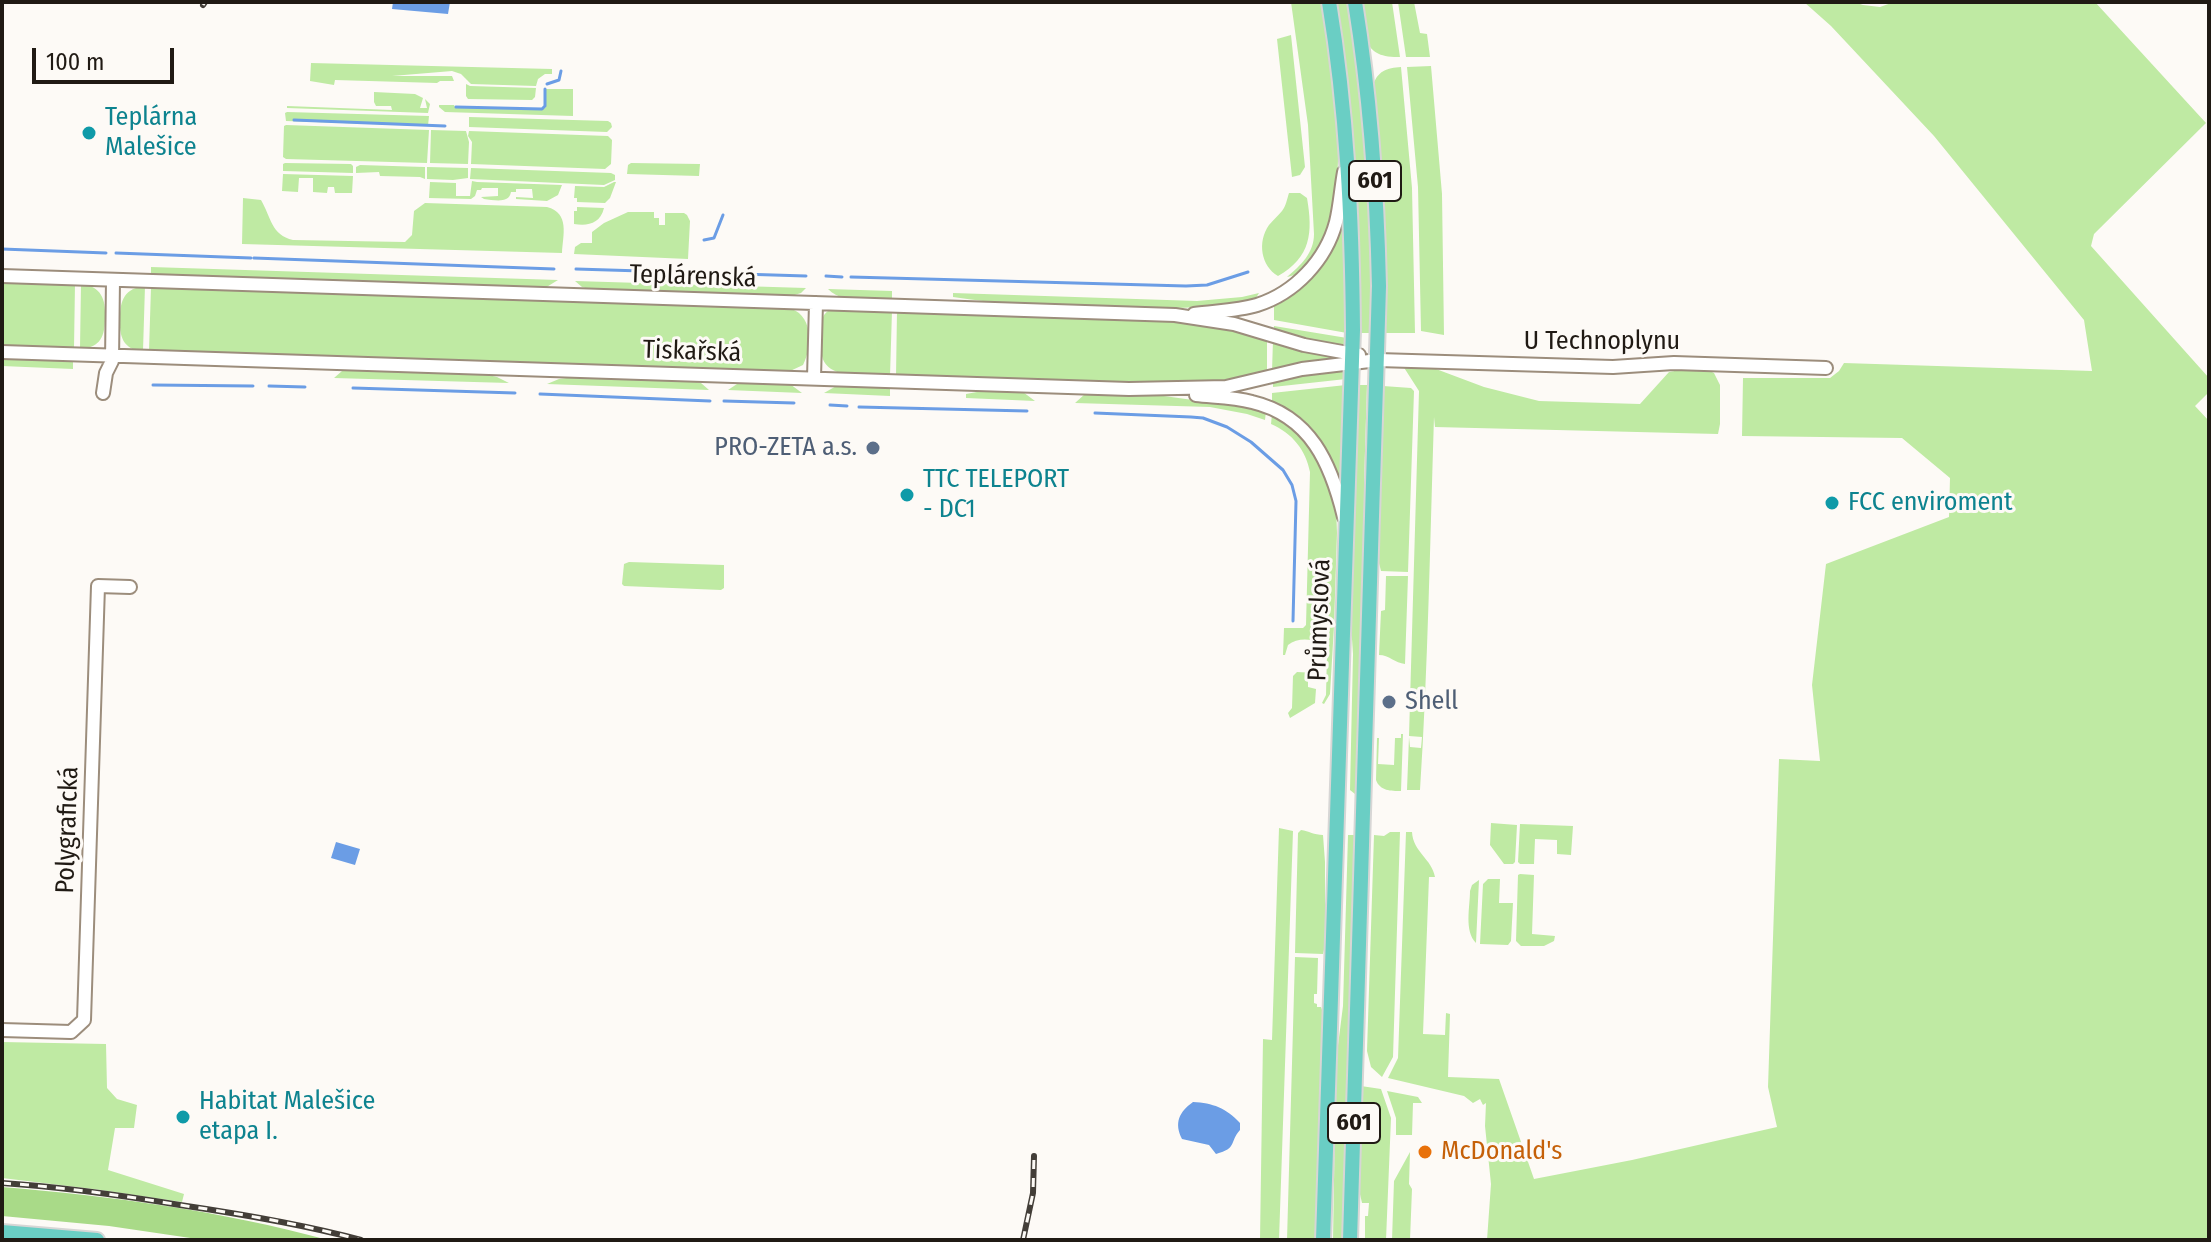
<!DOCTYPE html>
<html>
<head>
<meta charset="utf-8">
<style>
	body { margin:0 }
	#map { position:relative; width:2211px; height:1242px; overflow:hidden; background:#fdfaf6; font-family:"Fira Sans Condensed",sans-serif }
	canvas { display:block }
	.frame { position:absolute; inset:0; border:4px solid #201a14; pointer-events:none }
	.scale { position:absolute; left:32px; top:48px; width:142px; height:36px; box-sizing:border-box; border:4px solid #201a14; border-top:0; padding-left:10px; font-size:24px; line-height:28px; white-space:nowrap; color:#201a14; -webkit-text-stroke:6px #fdfaf6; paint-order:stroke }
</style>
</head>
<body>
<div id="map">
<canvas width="2211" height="1242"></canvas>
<div class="frame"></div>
<div class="scale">100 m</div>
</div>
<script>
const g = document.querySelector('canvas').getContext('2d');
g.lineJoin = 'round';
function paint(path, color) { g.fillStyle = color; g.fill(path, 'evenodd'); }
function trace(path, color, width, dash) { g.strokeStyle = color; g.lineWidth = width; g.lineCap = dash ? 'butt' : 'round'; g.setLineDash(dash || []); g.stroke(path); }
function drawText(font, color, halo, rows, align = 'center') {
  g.font = font + ' "Fira Sans Condensed",sans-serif'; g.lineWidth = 6; g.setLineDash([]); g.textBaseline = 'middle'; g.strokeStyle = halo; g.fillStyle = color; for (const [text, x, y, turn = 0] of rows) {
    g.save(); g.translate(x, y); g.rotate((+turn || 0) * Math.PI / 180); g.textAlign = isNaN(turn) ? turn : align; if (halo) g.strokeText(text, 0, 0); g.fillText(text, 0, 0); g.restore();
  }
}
paint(new Path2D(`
	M1291 2H1323C1333 69 1357 206 1311 260 1303 269 1299 275 1287 277 1301 265 1314 253 1314 234L1308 125Z
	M1335 2H1350C1365 114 1372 220 1373 333H1358V248L1356 197Z
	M1361 2H1392L1400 57C1360 58 1366 34 1361 2Z
	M1398 2H1414L1420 33 1427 34 1430 57H1406Z
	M1804 2H1854L1863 5 1880 7 1894 2H2095L2206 123 2094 234 2091 246 2209 378V392L2195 406 2209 421V1240H1487L1491 1184 1485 1126 1486 1103 1483 1105 1480 1099 1473 1103 1464 1096 1388 1078 1398 1058 1406 832H1412C1413 852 1432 859 1435 877H1429L1423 1034 1445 1035 1446 1013 1450 1014 1448 1077 1499 1079 1534 1179 1632 1160 1777 1127 1768 1087 1779 759 1820 761 1812 685 1826 564 1949 517 1950 478 1902 438 1742 436 1743 378H1830L1839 371 1844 363 2092 371 2084 320 1934 136 1831 26Z
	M1291 35 1305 167 1300 175 1292 177 1277 39Z
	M311 63 552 69V74H545L538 79 536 86 471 84 461 74 452 71 392 76H452L454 81H440L437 83 335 80 334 85 310 81Z
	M1431 66 1442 194 1444 335 1421 331 1418 187 1407 67Z
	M1401 67 1412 188 1415 333H1384L1373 86C1377 71 1387 68 1401 67Z
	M466 84 470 86 536 88 535 97 532 100 468 99 466 96Z
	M546 89H573V116L445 112 439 107V105H454L455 107 542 110 546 107Z
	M374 92 415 94 423 98 420 108H427L425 99 430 104 428 113 287 108V106L392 110 391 106H376L374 102Z
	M287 112 429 116 428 126 286 121 285 113Z
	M469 117 608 121 611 123 612 127 607 132 469 127Z
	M286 125 429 130 427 163 286 159 283 157 284 126Z
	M431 130 466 131 469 142 468 164 430 163Z
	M469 131 608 136 612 140 611 164 605 169 471 164 472 142 468 136Z
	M285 163 351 164 353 166V173L283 171V164Z
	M631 163 700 164 699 176 627 174 628 165Z
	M360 165 425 167V179L420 177 380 176 379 172 356 173V167Z
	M427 167 468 168V178L453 180 427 179Z
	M471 168 611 173 615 175V180L604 185 470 179Z
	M283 174 353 176 352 193H335L334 187H328L327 193 313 192V178H299L298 192 282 191Z
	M472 181 477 182 562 185 558 195 547 201 516 199V197L533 198 532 189H516V192H511C509 204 494 200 484 199L481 197 498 196V188H482L481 190H477L475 196 471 199 429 198 430 182 456 183V196H470Z
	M614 182H616L610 198 605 203 577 202V198H574L575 186 604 187Z
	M1289 193H1300L1307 198C1313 233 1311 257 1278 276 1261 266 1257 242 1269 225 1273 220 1278 216 1282 211 1286 206 1287 199 1289 193Z
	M243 198 261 200C271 217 271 235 293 240L405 242 412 235 414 211 425 203 547 207C570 213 563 235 562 253L242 244Z
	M577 207 604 208C600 224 588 226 574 224V211H577Z
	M628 212H654V218H659V225H665V213H684L687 215 690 221 688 259 574 254 575 247 581 243H592V232L604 223Z
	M1343 222 1347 333 1274 320V302L1288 295Z
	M151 267 558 280 545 288 151 276Z
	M575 281 806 288 801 293 788 297 592 290 582 287Z
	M2 282 75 284 74 348 2 346Z
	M81 284C101 286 106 299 105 318 105 336 100 349 80 348Z
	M145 286 143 351C123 350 119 336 120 318 120 300 125 288 145 286Z
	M151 287 787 308C813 312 813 346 803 365L788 372 149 351Z
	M828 289 892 291V300C872 299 843 305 828 289Z
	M953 293 1197 301 1242 297 1259 293 1254 301C1197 311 1140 308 1082 306 1038 305 996 304 953 297Z
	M831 309 892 311 890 376C871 375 827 381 822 356 821 348 822 339 822 331 822 320 821 315 831 309Z
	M897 311 1144 320 1215 326 1242 330 1267 338V373L1229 381 1150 384 896 376Z
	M1274 326 1347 338 1346 345 1314 343 1274 331Z
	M1273 340 1346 359 1272 371Z
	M2 358 73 360V369L2 366Z
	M1403 366 1436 369 1484 387 1539 401 1640 404 1669 372 1686 369H1706L1714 373 1720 385V424L1718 434 1435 427 1434 417C1430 541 1428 665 1420 790H1407L1409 737 1410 747 1421 748 1422 737 1409 736 1419 391Z
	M349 369 480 373 497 377 509 383 334 378 342 371Z
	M1332 371 1345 372 1346 379 1273 387V381Z
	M574 377 692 381 701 383 709 390 547 384 559 379Z
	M740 382 790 384 802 393 728 390Z
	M838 385 890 387V396L824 393Z
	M1346 385 1342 481H1340L1322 445 1272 403V393Z
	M1357 385H1367L1364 484 1367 533 1357 792 1355 794 1350 790 1353 654 1350 609Z
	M1383 386 1411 388 1414 391 1408 572 1381 571 1377 555Z
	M988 390 1023 392 1035 401 966 398V394Z
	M1085 394 1164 396 1193 400 1228 402 1266 411 1265 420 1247 414 1210 407 1075 403Z
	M1272 414 1302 436 1325 469 1336 505 1337 533 1334 626 1330 694 1324 704 1322 703 1326 695 1327 653C1321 638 1300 636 1288 645L1285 655H1283L1284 628H1303L1306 625 1310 472C1306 450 1292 433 1271 424Z
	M629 562 724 565V588L721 590 624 586 622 584 624 564Z
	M1386 576H1408L1405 664C1395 663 1389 655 1379 655L1381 611 1385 610Z
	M1297 672 1316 673 1314 677H1308V687L1316 689 1315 703 1290 718 1288 713 1292 708 1293 676Z
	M1401 734H1403L1401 791C1391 791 1380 791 1376 780L1377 738H1379L1378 764 1394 765 1395 738H1401Z
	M1491 823 1517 825 1515 862 1513 864H1504L1490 845Z
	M1520 824 1573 826 1571 855 1557 854V840L1535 839 1534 864H1520L1518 862Z
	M1279 828 1293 831 1279 1240H1260L1263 1039 1272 1040Z
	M1301 830C1309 831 1314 835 1323 835L1325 862V902L1329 917 1328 933 1323 954 1295 953 1298 833Z
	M1390 832H1400L1393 1057 1382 1077 1371 1067 1367 1051 1374 835 1384 836Z
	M1348 835H1357L1344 1240H1333L1336 1061 1343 1006Z
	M1520 874 1534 875 1532 934 1555 936 1554 941 1544 946H1521L1516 941 1518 875Z
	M1488 879H1500L1499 903H1513L1511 941 1508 945 1480 944 1483 884Z
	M1479 880 1476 943C1464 931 1470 907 1470 891L1472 885Z
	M1295 957 1318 958 1317 994H1314V1003L1317 1004V1007H1321L1326 1021 1318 1240H1287Z
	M2 1042 106 1044 107 1088 117 1099 137 1105 134 1128H115L108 1170 184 1194 182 1202 101 1190 2 1178Z
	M1361 1086 1381 1089 1391 1118 1386 1240H1365V1216H1368L1369 1203H1362L1357 1181Z
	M1387 1091 1418 1097 1422 1103H1413L1412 1135H1396V1118Z
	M1410 1152 1409 1184 1412 1189 1410 1240H1392L1394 1181Z`), '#bfeaa3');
paint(new Path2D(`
	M2 1187C112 1196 221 1211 328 1240H204L109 1226 2 1216Z`), '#a9da88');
paint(new Path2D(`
	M393 2H450L448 14 392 9Z
	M336 842 360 849 355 865 331 858Z
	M1193 1102C1213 1103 1226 1108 1240 1123V1130C1229 1142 1238 1148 1216 1154L1209 1145 1182 1139C1174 1123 1179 1112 1193 1102Z`), '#6b9de5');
trace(new Path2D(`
	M547 84 559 80 561 71
	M456 107 542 109 545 106V89
	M294 120 445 126
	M704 240 714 238 723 215
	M2 249 106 253
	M116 253 251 258
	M254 258 554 269
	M576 269 806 276
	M826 276 842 277
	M851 277 1186 286 1207 285 1248 272
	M153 385 253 386
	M269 386 305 387
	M353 388 515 393
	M540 394 710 401
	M724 401 794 403
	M830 405 847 406
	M859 407 1027 411
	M1095 413 1191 417 1203 418 1227 427 1251 442 1283 470 1292 485 1296 501 1293 621`), '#6b9de5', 3);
const minor = new Path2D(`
	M2 276 1175 315 1234 324 1304 345 1359 355
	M1194 314C1215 311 1237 311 1257 305 1295 293 1326 260 1336 222 1340 206 1341 188 1344 172
	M2 352 1129 389 1226 387 1302 369 1378 360 1613 367 1674 363 1826 368
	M814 378 816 303
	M103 393 106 373 112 361 113 280
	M1196 395C1214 397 1234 397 1252 402 1311 416 1331 464 1344 517
	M2 1030 71 1032 84 1020 98 586 130 587`);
const major = new Path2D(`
	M2 1232 97 1240
	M1323 1240 1353 330C1352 220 1347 111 1329 2
	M1350 1240 1379 286C1377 191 1370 96 1355 2`);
trace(minor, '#9c8d7c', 16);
trace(major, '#d7d6d5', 18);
trace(minor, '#fff', 12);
trace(major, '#6acec4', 14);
const rail = new Path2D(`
	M203 5 205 2
	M2 1183C62 1187 120 1195 180 1205 241 1214 302 1224 361 1240
	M1023 1240 1033 1193 1034 1156`);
trace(rail, '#433e38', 6);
trace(rail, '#fdfaf6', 3, [9]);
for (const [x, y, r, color] of [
	[89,133,8,"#0f9aa8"],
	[873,448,8,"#5c6f8a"],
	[907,495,8,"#0f9aa8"],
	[1832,503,8,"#0f9aa8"],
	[1389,702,8,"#5c6f8a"],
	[183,1117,8,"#0f9aa8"],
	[1425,1152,8,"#e8710a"]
]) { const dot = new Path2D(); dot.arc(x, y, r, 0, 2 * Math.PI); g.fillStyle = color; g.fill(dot); trace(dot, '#fdfaf6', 3); }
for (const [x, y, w] of [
	[1375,181,52],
	[1354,1123,52]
]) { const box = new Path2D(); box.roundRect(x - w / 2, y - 20, w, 40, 6); g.fillStyle = '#fdfaf6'; g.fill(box); trace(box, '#201a14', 2); }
drawText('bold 24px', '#201a14', null, [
	["601",1375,181],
	["601",1354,1123]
]);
drawText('26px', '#0d838f', '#fdfaf6', [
	["Teplárna",105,118],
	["Malešice",105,148],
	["TTC TELEPORT",923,480],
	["- DC1",923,510],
	["FCC enviroment",1848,503],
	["Habitat Malešice",199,1102],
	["etapa I.",199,1132]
], 'left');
drawText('26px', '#201a14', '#fdfaf6', [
	["Teplárenská",693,277,2],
	["U Technoplynu",1602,342],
	["Tiskařská",692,352,2],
	["Průmyslová",1320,620,-88],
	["Polygrafická",68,830,-88]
]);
drawText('26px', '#4e5e75', '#fdfaf6', [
	["PRO-ZETA a.s.",857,448],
	["Shell",1405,702,"left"]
], 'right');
drawText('26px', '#c56008', '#fdfaf6', [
	["McDonald's",1441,1152]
], 'left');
</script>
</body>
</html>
